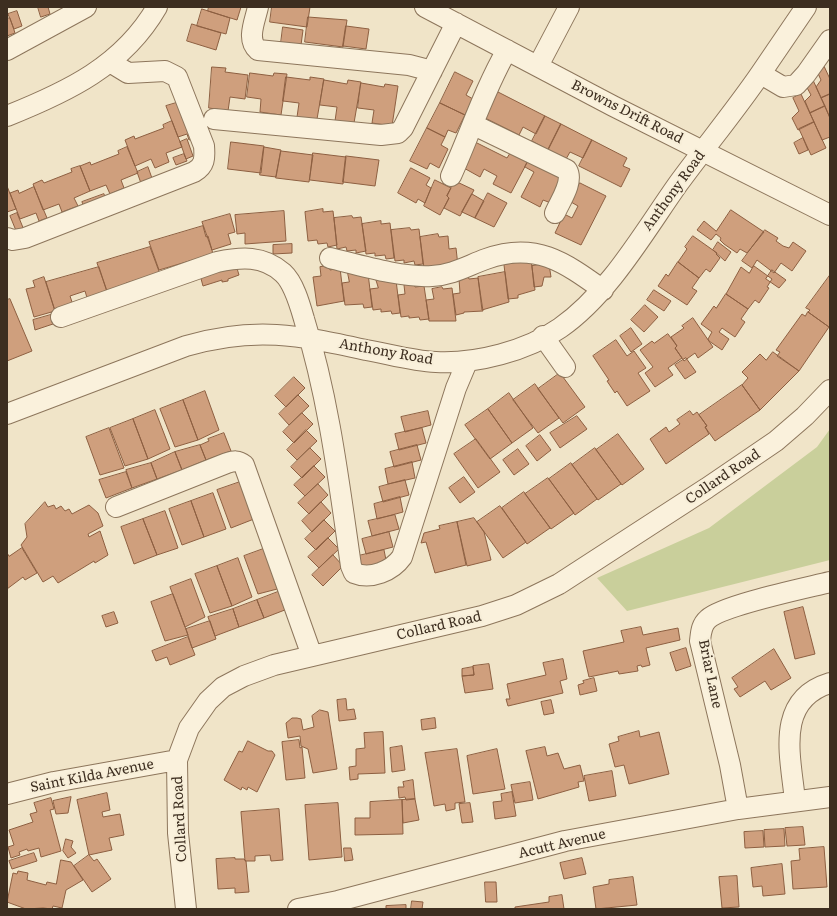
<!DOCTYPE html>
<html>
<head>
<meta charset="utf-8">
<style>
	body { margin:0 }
	#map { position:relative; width:837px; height:916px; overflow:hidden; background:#f0e4c8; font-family:Literata,serif }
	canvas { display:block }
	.frame { position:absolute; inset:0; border:8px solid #3d2e20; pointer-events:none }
</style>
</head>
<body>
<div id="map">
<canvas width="837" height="916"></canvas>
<div class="frame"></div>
</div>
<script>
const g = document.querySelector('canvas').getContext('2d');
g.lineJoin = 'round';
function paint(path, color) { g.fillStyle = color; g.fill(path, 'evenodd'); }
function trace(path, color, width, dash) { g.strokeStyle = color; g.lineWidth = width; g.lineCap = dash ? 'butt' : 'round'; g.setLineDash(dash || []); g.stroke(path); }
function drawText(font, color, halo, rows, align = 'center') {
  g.font = font + ' Literata,serif'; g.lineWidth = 4; g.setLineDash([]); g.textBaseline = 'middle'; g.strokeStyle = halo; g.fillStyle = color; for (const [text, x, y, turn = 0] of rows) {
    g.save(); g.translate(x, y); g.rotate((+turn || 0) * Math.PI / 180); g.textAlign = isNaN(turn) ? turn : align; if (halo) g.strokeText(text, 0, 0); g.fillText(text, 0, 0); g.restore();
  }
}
paint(new Path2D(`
	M830 429V560L627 611 597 578 709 528 817 447Z`), '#c9cf9b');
const building = new Path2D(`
	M38 7H48L50 14 41 17Z
	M209 7H241L237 20 208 11Z
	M272 7H310L307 27 270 22Z
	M202 9 230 18 226 34 197 26Z
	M17 11 22 26 14 29 8 14Z
	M308 17 347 20 343 47 305 42Z
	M10 18 15 33 7 36V19Z
	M192 24 221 33 216 50 187 41Z
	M346 26 369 29 366 49 343 46Z
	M283 27 303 30 301 45 281 43Z
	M823 64 830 79V94L821 98 816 87 821 80 815 67Z
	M212 67 226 68 225 72 248 75 245 99 230 97 228 111 209 108Z
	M455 72 473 81 466 95 473 99 465 115 440 103Z
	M250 73 273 76 274 73 287 74 281 115 260 112 261 99 247 97Z
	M286 77 310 80V77L324 79 317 119 297 117 299 103 283 101Z
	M812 78 825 106 810 113 805 101 811 95 804 82Z
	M324 80 347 84 348 80 361 82 354 123 335 121 337 107 320 105Z
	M361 83 384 87 385 84 398 86 392 126 372 123 374 110 358 108Z
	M498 92 545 116 536 134 523 127 519 135 485 118Z
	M801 94 814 122 798 130 792 118 799 111 793 98Z
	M830 94V118L821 98Z
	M183 101 197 137 189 140 187 134 178 137 166 106Z
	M440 103 465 115 456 133 448 130 445 137 427 128Z
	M825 106 830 118V137L822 140 810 113Z
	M545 116 561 124 548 150 532 141Z
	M172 121 182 147 166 153 169 162 155 168 151 159 135 166 125 140 134 136 135 139 164 128 163 125Z
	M814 122 826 148 811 155 799 129Z
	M561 124 592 140 583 158 570 152 566 159 548 150Z
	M427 128 445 137 441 145 448 149 439 168 430 163 427 169 410 161Z
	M803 138 808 150 799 154 794 143Z
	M187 139 193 156 186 159 180 142Z
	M592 140 627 158 623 166 630 169 621 187 579 166Z
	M231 142 264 146 261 173 228 169Z
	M475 142 507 158 512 150 529 159 511 193 493 184 497 176 484 169 480 177 462 167Z
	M127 147 138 173 121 180 124 188 110 194 106 185 90 191 80 166 90 162 91 165 119 154 118 151Z
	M264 147 281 150 276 177 260 175Z
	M281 151 313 155 309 182 276 178Z
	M313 153 346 157 343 184 310 180Z
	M184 154 187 161 176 165 173 158Z
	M346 156 379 160 375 186 343 182Z
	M529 159 562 175 551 203 543 200 540 207 521 197 534 172 525 167Z
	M80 166 90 191 74 198 78 206 62 212 59 204 43 210 33 184 42 180 44 183 72 172 71 169Z
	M148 167 153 181 142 186 137 172Z
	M411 168 430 178 426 185 431 188 425 203 418 199 416 203 398 193Z
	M435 180 451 188 447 196 449 198 440 215 424 206Z
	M455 181 474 190 460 216 444 208 449 198 447 196Z
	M580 183 606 196 581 245 555 233 564 214 572 218 578 206 571 202Z
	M7 186 16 209 7 212Z
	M34 187 47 218 39 221 36 213 20 219 10 193 18 190 19 193Z
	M488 193 507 203 494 227 475 218Z
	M104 194 106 201 85 209 82 202Z
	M472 194 484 201 475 218 462 212Z
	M323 209V212L333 211 337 245 328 247 327 243 318 244 317 240 308 241 305 212Z
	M731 210 764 232 747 253 740 249 737 253 724 244 720 240 721 238 716 234 711 240 697 230 704 221 716 231Z
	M284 211 286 241 245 244V233L237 234 235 215Z
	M17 213 24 230 17 233 10 216Z
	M230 214 235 232 228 234 231 244 212 250 202 222Z
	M352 216 353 218 361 217 366 251 356 253V250L347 251 346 247 337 249 334 218Z
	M381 221V224L390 223 394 258 386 259 385 255 375 256V253L366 254 362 224Z
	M203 226 206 237 208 236 213 254 159 270 149 242Z
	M410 228 411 230 419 229 423 264 415 265 414 261 404 263V260L395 261 391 230Z
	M765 230 778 238 776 241 783 246 789 248 793 242 806 251 792 271 781 263 774 273 757 260 752 268 742 261Z
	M438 234 439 237 448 236 449 249 456 248 458 266 424 268 420 237Z
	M693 236 717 253 716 254 720 258 710 272 706 269 699 278 678 262 687 249 685 247Z
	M718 242 731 252 725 261 713 250Z
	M292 244V253L273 254V245Z
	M150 247 160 274 126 283V285L107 291 97 263Z
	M531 260 535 290 518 295V298L508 299 504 265Z
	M678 262 699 278 692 288 697 291 687 305 658 286 666 274 668 276Z
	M549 264 551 277H544L542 286 534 287 532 266Z
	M236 265 239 275 228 279V281L222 282V280L203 286 200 275Z
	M330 266V270L340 268 344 301 317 306 313 277 321 276 320 267Z
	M754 266 772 279 767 287 769 288 759 303 755 300 748 309 726 294 741 267 749 273Z
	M99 267 108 295 88 301 85 291 70 296 73 305 55 311 46 282Z
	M772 270 786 280 779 288 766 279Z
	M505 272 509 302 482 310 478 277Z
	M348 273H368L372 307 364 308 363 304 345 305 342 283 349 282Z
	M830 275V326L829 327 808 312 810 310 806 308Z
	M44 277 55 311 34 317 26 289 35 287 33 281Z
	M468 277 469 279 478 278 483 311 464 312V313L456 315 453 294 460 293 459 279Z
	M376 279 396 280 400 313 392 314 391 311 381 312V309L373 310 370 289 378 288Z
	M414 284 415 287 424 286 429 319 420 320 419 317 409 318V316L401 317 398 295 405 294 404 285Z
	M442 287 443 289 452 288 456 321H429L426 300 434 299 432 289Z
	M654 290 671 301 664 311 647 300Z
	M726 294 748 309 741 319 745 322 735 337 722 328 719 332 729 339 722 350 709 341 708 339 712 332 701 324 714 306 716 308Z
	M10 299 32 351 7 361V300Z
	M645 305 658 317 644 332 631 320Z
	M808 312 829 327 799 371 777 356 780 352 776 350 802 314 805 316Z
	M54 314 56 323 35 330 33 320Z
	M693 318 713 347 698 358 695 353 684 361 675 348 677 346 671 337 684 328 682 326Z
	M631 328 642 344 631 352 620 336Z
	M668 334 677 346 675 348 682 358 668 368 673 375 655 387 645 373 653 367 640 350 652 341 654 343Z
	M616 340 627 356 634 351 646 368 638 373 650 391 627 406 617 391 615 393 607 381 609 380 593 356Z
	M773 352 799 371 760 410 742 385 748 378 742 372 760 354 766 360Z
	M686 358 696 372 685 379 675 365Z
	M560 373 585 407 563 423 538 389Z
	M294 377 305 388 286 407 275 396Z
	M535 384 559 418 538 433 513 400Z
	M742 385 760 410 715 441 705 427 707 426 699 415Z
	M205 391 219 430 198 440 183 400Z
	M509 393 533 428 512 443 488 409Z
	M298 395 309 406 289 425 279 414Z
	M183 400 198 440 175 447 160 409Z
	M488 409 512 443 490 459 465 425Z
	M155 410 170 449 148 459 133 419Z
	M428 411 431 425 405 432 401 417Z
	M690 411 693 415 697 412 707 426 705 427 709 434 666 464 650 439 666 427 669 432 680 424 677 420Z
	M302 413 313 424 294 443 283 432Z
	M577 416 587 429 560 448 550 433Z
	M133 419 148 459 125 466 110 428Z
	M109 428 124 468 100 475 86 437Z
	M422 428 426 443 399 450 395 434Z
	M306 430 317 441 297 460 287 450Z
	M224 433 231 451 206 460 200 445 209 441 208 439Z
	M618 434 644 469 622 485 596 450Z
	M540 435 551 450 537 461 526 446Z
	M476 439 500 472 478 488 454 454Z
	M200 445 206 460 182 470 175 452Z
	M417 445 421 460 394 467 390 452Z
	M310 448 321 459 302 478 291 467Z
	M595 448 621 484 598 500 572 465Z
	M518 449 529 464 514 475 503 460Z
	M175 452 182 470 157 479 151 463Z
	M412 462 415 478 388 484 385 469Z
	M151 463 157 479 132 488 126 470Z
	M571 463 597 499 575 515 549 479Z
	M314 466 325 477 305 496 294 485Z
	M126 472 132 488 106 498 99 480Z
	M464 477 475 492 460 503 449 488Z
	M548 478 574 513 551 529 525 494Z
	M405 480 409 495 383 502 379 487Z
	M240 482 254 519 231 528 217 490Z
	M318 484 328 495 309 514 298 503Z
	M524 492 550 528 527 544 502 508Z
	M213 493 226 529 204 537 191 501Z
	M400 497 403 512 377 519 374 504Z
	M191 501 204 537 182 545 169 509Z
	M45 502 48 507 54 505 56 509 61 506 65 511 69 509 72 514 89 505 98 513 103 526 88 534 89 537 100 531 108 555 95 563 94 561 58 583 53 576 43 582 21 545 27 537 25 524Z
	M321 502 331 513 312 532 302 521Z
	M500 506 526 542 503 558 477 522Z
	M165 511 178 548 157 555 143 519Z
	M395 515 399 529 372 536 368 521Z
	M474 518 484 532 491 560 467 566 457 522Z
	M143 519 157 555 134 564 121 527Z
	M324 520 335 531 316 550 305 539Z
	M457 522 466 565 435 573 426 542 421 543 424 533 440 529 439 526Z
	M389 532 393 547 366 554 362 539Z
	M328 538 339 549 319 568 308 557Z
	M22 548 37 573 25 580 23 577 7 589V553L9 556Z
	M266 548 281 588 258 594 244 556Z
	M384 550 387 565 361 571 358 556Z
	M333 555 343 566 323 586 312 575Z
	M238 558 252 597 232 606 217 566Z
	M217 566 232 606 210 613 195 574Z
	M191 579 205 617 185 627 170 587Z
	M283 590 290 608 264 618 257 600Z
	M173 594 188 635 165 641 151 602Z
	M257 600 264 618 239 627 233 609Z
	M803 607 815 654 795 659 784 612Z
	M233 609 239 627 215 636 208 617Z
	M114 612 118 623 106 627 102 616Z
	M210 621 216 639 192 648 186 629Z
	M641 627 643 635 678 628 680 640 646 648 650 665 642 667 641 665 637 666 638 671 619 674 618 671 589 677 583 651 624 642 621 631Z
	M188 637 195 655 170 665 167 657 156 661 152 651Z
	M686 648 691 666 676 671 670 653Z
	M774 649 791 678 771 690 765 681 740 697 734 689 738 687 732 678Z
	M563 659 567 679 560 681 563 693 508 706 506 699H510L507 684 546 675 543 663Z
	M489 664 493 689 465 693 462 676 474 675 473 666Z
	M473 667 474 675 462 676V669Z
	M594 678 597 691 580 695 578 685 584 683 583 681Z
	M346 699 347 710 354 709 356 719 339 721 337 700Z
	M551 700 554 713 544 715 541 702Z
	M320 710 328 712 337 769 313 773 308 749 301 746 300 736 288 738 286 723 292 718H297L301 719 303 730 314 727 312 716Z
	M435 718 436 728 422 730 421 720Z
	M639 731 640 737 659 732 669 774 629 784 624 765 615 767 609 744 619 741 618 737Z
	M383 732 385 773 358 774V779L350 780 349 767 356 766V749L365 748 364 733Z
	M299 740 300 748 302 747 305 778 286 780 282 742Z
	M248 741 268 751H272L275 755 257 792 248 787 247 790 242 787 241 790 224 780 239 751 242 752Z
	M402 746 405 770 392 772 390 748Z
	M545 747 547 756 558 753 564 769 580 765 584 781 578 782 579 787 538 799 526 751Z
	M457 749 465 802 455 803V809L446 811 445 804 434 806 425 753Z
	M497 749 505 789 473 794 467 756Z
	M612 771 616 796 589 801 584 776Z
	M413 780 415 799 406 800 405 797 399 798 398 787H404L403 782Z
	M530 782 533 800 515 803 511 785Z
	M512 792 516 816 495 819 493 802 502 801 501 794Z
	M107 793 110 810 102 812 103 817 120 814 124 835 109 838 112 850 89 855 77 800Z
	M71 797 68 813 56 814 53 801Z
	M51 798 54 809 50 810 61 851 41 857 39 848 28 851 27 849 19 852 20 855 11 858 8 847 14 845 9 830 33 822 30 814 37 812 34 803Z
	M415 799 419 820 403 823 402 800Z
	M402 800 403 834 355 835V818H370V802Z
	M338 803 342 857 309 860 305 805Z
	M470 803 473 822 462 823 459 804Z
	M279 809 283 860 271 861 270 855 255 856V861H245L241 812Z
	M803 827 805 845 787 846 785 828Z
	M784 829 785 846 765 847 764 830Z
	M763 831 764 847 745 848 744 832Z
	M66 839 73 841 71 847 76 853 68 858 63 851Z
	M824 847 827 887 793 889 791 861 800 860 799 849Z
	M344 848H351L353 860 345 861Z
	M34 853 37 861 12 869 9 861Z
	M89 855 94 861 97 859 111 879 92 892 74 866Z
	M235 858V859H244L246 861 249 892 235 893V888L218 889 216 859Z
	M582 858 586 874 564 879 560 863Z
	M61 860 71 862 83 880 66 890 62 908 53 906 52 909 43 908 26 909 7 902 13 873 17 874 18 871 28 873 27 880 46 885 47 882 56 884Z
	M782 864 785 894 763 896 762 886 753 887 751 868Z
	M737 876 739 907 722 908 719 877Z
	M633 877 637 905 596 909 593 887 609 884V880Z
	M485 882H496L497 902H486Z
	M562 895 564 909H515V907L549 902V897Z
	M412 901 423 902 422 909H411Z
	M406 905V909H386V906Z`);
paint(building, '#cf9f7d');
trace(building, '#8d5f41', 1);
const minor = new Path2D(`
	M258 7C255 21 246 40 258 50L409 65 432 71
	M425 7 613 106 830 215
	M7 50 86 7
	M538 66 569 7
	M761 74 783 87 796 85 806 74 830 40
	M7 116C67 92 123 66 157 7
	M214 119 381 135 398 133 403 128 456 23
	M474 125 567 170C574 182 560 201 555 213
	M451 176C470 134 484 90 507 50
	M7 238 13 240 25 238 194 172C205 166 205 158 204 146L177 77 165 71 128 73 110 62
	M330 258C359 265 402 278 432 276 452 275 467 266 486 259 535 241 564 262 603 290
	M61 317 217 262C241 257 263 255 283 273 294 283 300 305 304 319 329 399 339 483 351 566L354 573C371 580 392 571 402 557L456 388 467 362
	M543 336 565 367
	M7 414 186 346C255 326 298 335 366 350 389 354 412 361 436 362 476 364 527 351 560 328 609 294 644 232 678 184 705 147 735 111 761 73 776 51 791 29 806 7
	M116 507 227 463C234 461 238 460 244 465L312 656
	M7 794 54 782 177 760
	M795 801C791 758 774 700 830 683
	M738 809 730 765 700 641C701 633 701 625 708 619 723 605 806 588 830 582
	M186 909 178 833 177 760 189 728 208 701 223 687 244 676 274 665 482 616 516 605 559 584 707 488 776 441 805 416 830 390
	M298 909 338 901 565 841 738 809 830 797`);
trace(minor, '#8d765c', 22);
trace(minor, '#faf1dc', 20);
drawText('14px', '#3d2e20', '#f7eed8', [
	["Browns Drift Road",627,112,27],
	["Anthony Road",674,191,-54],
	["Anthony Road",386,352,10],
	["Collard Road",723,477,-34],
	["Collard Road",439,626,-13],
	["Briar Lane",710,674,78],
	["Saint Kilda Avenue",92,776,-11],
	["Collard Road",180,819,-93],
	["Acutt Avenue",562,844,-13]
]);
</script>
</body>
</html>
